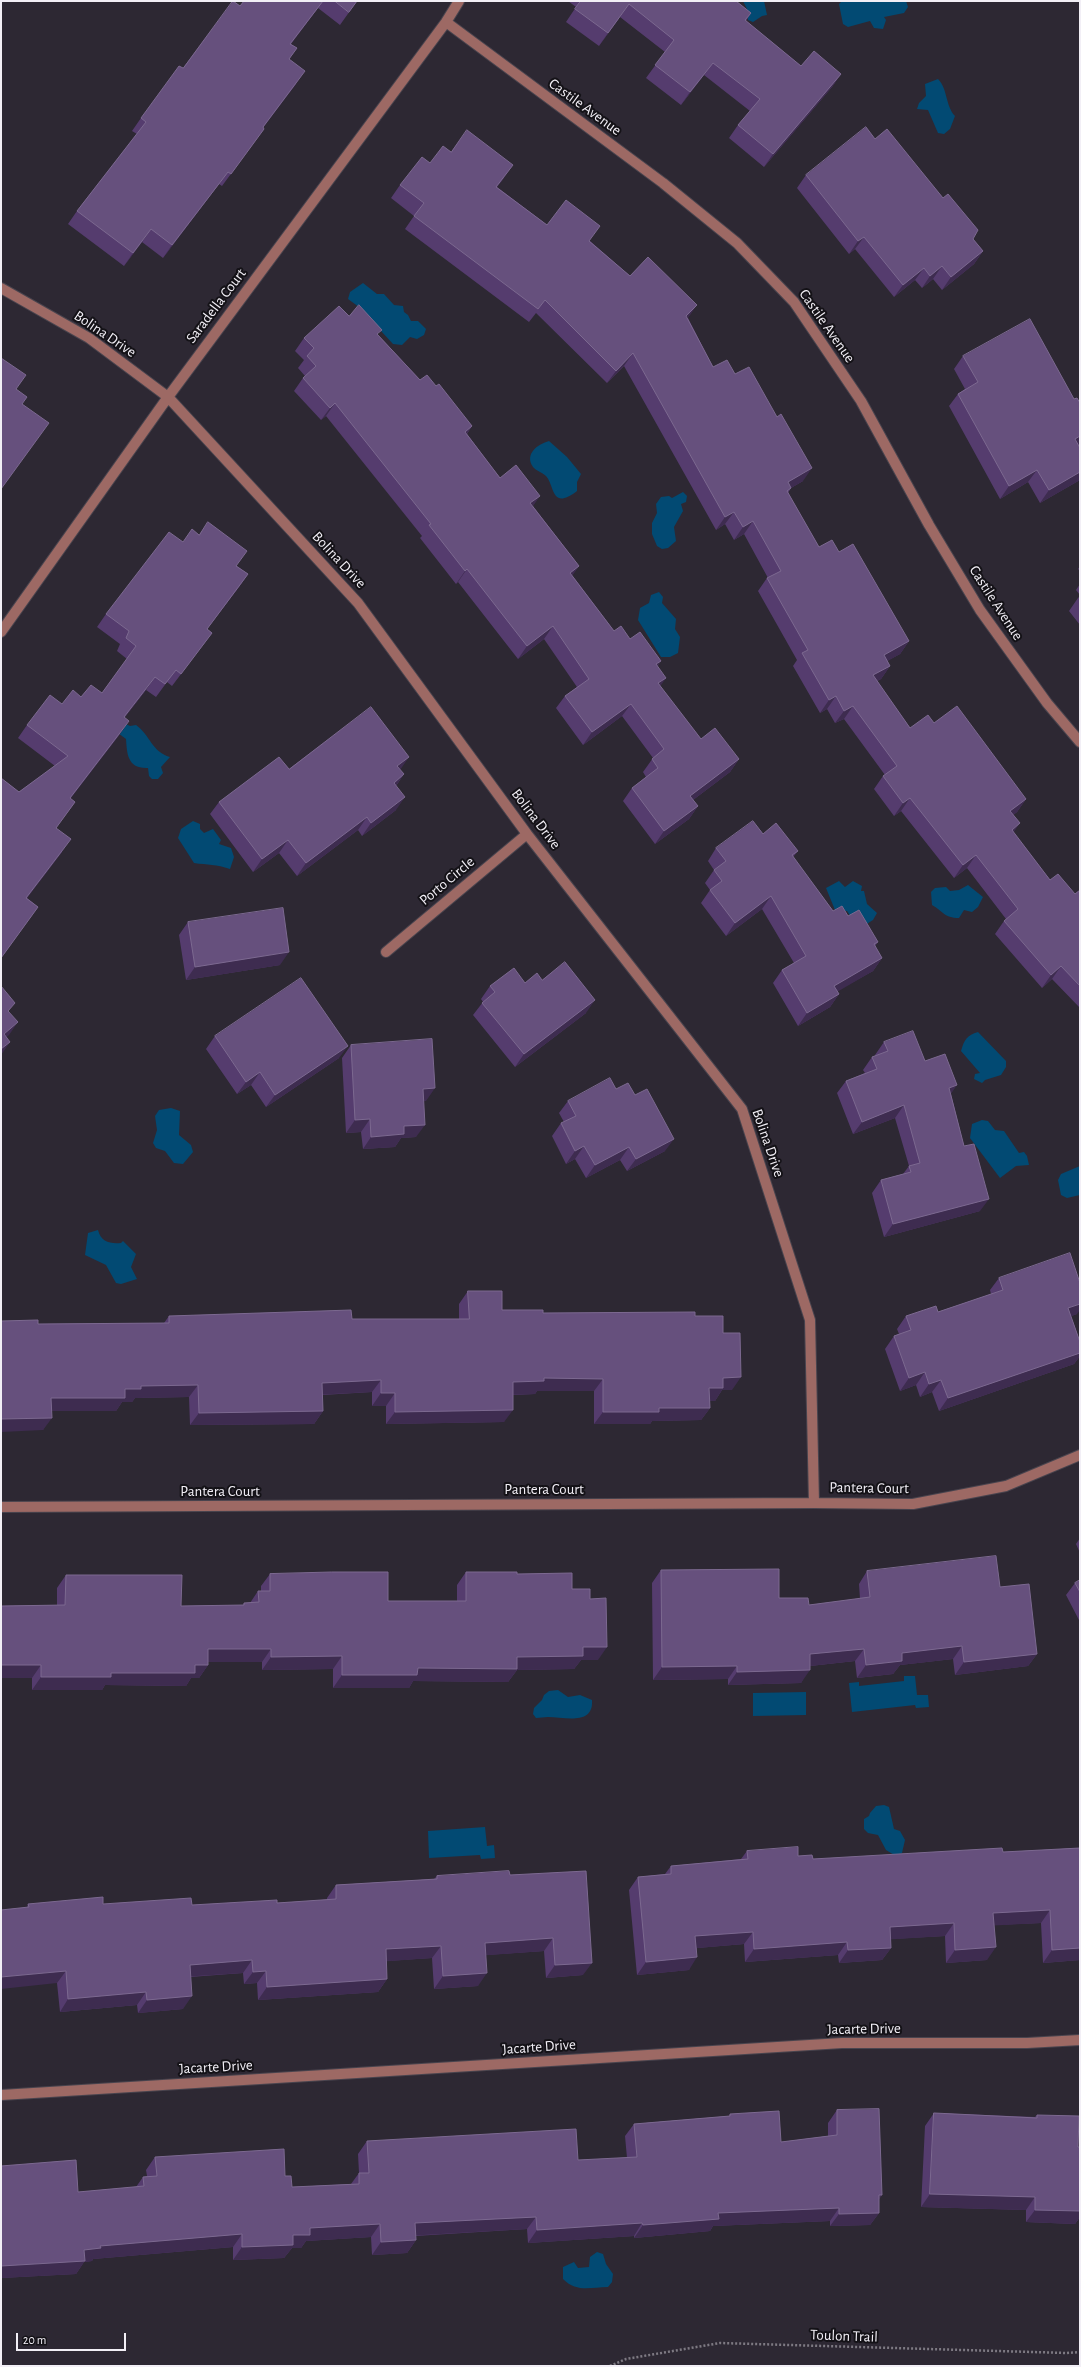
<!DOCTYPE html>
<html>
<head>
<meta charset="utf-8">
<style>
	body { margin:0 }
	#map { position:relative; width:1081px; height:2367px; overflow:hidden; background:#2d2833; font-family:"Alegreya Sans",sans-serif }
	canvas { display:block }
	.frame { position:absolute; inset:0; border:2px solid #f2eff6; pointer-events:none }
	.scale { position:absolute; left:16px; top:2333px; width:110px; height:18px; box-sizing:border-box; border:2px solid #f2eff6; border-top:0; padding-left:5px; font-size:12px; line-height:14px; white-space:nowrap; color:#f2eff6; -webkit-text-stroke:3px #141217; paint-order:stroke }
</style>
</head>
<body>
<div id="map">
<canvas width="1081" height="2367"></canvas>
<div class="frame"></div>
<div class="scale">20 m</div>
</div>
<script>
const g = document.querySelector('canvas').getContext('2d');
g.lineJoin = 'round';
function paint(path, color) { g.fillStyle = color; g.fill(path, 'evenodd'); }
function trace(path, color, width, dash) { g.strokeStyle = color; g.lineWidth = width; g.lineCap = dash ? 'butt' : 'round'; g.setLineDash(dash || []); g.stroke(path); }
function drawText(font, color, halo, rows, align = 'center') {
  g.font = font + ' "Alegreya Sans",sans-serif'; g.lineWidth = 4; g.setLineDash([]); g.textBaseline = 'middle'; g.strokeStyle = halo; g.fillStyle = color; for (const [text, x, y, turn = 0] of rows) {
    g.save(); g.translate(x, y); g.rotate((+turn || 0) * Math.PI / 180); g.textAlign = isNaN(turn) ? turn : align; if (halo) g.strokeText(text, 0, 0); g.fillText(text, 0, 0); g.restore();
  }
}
paint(new Path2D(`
	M743 1H764L767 15 762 16 753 22 748 20 747 9Z
	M842 1H906L908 7 904 13 884 17 886 20 883 29 874 28 870 21 848 27 843 24 839 4Z
	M938 79C948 89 945 105 955 116L950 129 944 134 938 133 928 110 917 109 919 103 926 96 925 84Z
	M363 283 377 294H384L394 305 403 306 404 312 408 315 411 321H418L426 329 424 335 417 339 410 337 402 345 393 344 359 307 348 299 350 292Z
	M549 441 567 457 581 474 577 482V491C551 511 555 486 546 476 542 472 536 471 533 467 524 454 538 444 549 441Z
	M683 492 687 496 686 502 681 504 683 511 674 527 676 541 668 548 662 549 657 546 652 534V523L657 513 656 504 661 497 669 496 672 498Z
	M659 592 663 597 662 603 676 619 675 629 680 637 678 653 670 657H661L638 620 640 608 649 603 651 595Z
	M126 724 130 726 136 725C150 735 152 752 170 757L161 767 163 773 158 779H152L149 776 148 768C127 769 127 753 126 739L118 733Z
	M193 821 200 824V829L204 833 213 829 221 840 219 844 231 848 234 857 230 869C216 864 208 865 194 863L178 838 181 829Z
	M839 881 845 887 853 881 862 886 861 891H864L867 904 877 913 873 920 865 925 853 920 847 911 835 910 826 888Z
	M968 885 983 897 978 907 972 912 964 910 959 918C944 918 943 911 932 905L931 892 935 888 946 887 950 891 959 890Z
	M978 1032 1006 1061V1067L1001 1075 985 1080 982 1083 974 1079 975 1074 980 1073 961 1051C964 1040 967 1035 978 1032Z
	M171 1108 180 1111 179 1135 191 1145 193 1152 183 1164 174 1163 165 1151 156 1148 153 1143 157 1130 155 1116 159 1110Z
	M982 1120 988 1121 995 1130 1004 1131 1019 1153 1024 1152 1027 1156 1029 1165 1016 1166 1000 1178 970 1138 972 1124Z
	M1080 1166V1195L1067 1198 1061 1195 1058 1180 1061 1174Z
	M98 1230C101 1242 110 1244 121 1243L123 1241 136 1254 131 1267 137 1279 121 1284 116 1283 106 1265 85 1255 88 1233Z
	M904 1676H915L917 1695H928L929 1707 916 1708 915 1705 852 1712 849 1683 859 1682V1686L904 1681Z
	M558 1690 568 1697 580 1695 592 1700C594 1726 564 1717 548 1717 544 1717 540 1718 536 1718L533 1714 534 1708 542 1700 544 1695 549 1691Z
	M806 1692V1715L753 1716V1693Z
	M884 1805 889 1807 894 1829 900 1831 905 1840 902 1853 896 1856 886 1850 878 1835 868 1833 864 1829V1819L869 1816 870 1813 876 1806Z
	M485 1827 487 1846 494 1845 495 1858 481 1859 480 1855 429 1858 428 1831Z
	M597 2252 603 2254 606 2264 613 2274 612 2282 608 2287C591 2287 577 2293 563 2279V2267L574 2262 578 2268 589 2267 590 2257Z`), '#024a73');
const minor = new Path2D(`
	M446 22 663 183 737 243 794 302 861 401 929 525 980 610 1047 703 1080 742
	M1 288 89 338 168 397 358 603 527 834 742 1109 810 1320 814 1503
	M1 632 168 397 446 22 459 1
	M386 952 527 834
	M1 1507 814 1503 913 1504 1006 1486 1080 1455
	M1 2095 842 2043H1027L1080 2040`);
trace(minor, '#49444e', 12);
trace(new Path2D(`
	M610 2366 626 2359 720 2343 1067 2353 1080 2352`), '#7e7a83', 2.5, [2, 2]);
trace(minor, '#9d6964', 10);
paint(new Path2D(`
	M244 1H357L340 25 318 8 291 44 297 48 289 59 296 84 263 127 264 129 222 186 219 184 163 258 142 242 124 266 68 224 77 211 137 134 132 131 141 118 183 68 240 6Z
	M568 1H736L751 13 746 21 801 66 841 74 832 87 764 167 729 138 738 125 750 111 704 75 681 105 646 78 665 52 620 17 599 46 566 22 576 7Z
	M875 139 973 239 983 251 974 264 942 290 933 279 922 288 915 280 894 297 855 249 849 254 797 188 806 175Z
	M451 152 504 178 497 187 547 225 590 241 630 276 688 318 713 367 735 374 803 481 791 488 788 493 819 547 839 552 909 641 900 654 887 661 890 666 881 679 877 681 910 728 934 723 1026 799 1017 812 1013 815 1014 833 1050 880 1075 894 1080 890V1008L1052 979 1042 988 995 934 1004 921 1006 919 967 868 954 878 901 811 894 816 874 789 883 776 885 775 844 719 835 723 827 709 820 713 793 666 797 660 758 591 767 578H768L744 534 734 540 725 524 716 530 624 366 607 383 536 313 529 322 405 229 414 216 391 198 400 185 430 163Z
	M378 335 420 380 436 386 472 426 467 434 500 478 533 506 579 566 572 575 614 631 630 639 661 661 657 666 660 686 701 739 739 759 730 772 693 800 698 806 689 819 655 844 623 801 632 788 646 777 643 772 653 758 622 716 583 745 556 708 565 696 577 687 544 639 518 659 458 582 456 584 420 538 422 536 326 416 321 420 294 391 303 378 305 376 298 368 304 360 295 351 304 338Z
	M963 356 1074 399 1080 403V443L1078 445 1080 448V480L1040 503 1028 482 1000 499 949 406 958 394 965 389 954 369Z
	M183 542 237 566 248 574 239 587 207 629 212 633 172 686 167 682 156 697 146 690 125 717 120 734 70 799 75 802 56 828 62 852 27 898 38 907 1 958V778L19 792 55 766 18 738 27 725 62 704 81 697 102 693 127 659 117 651 120 644 97 627 106 614Z
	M1080 566V571L1078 569Z
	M1080 584V595L1076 590Z
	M1080 596V625L1069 611 1078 598Z
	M289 769 400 770 404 774 396 786V810L362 836 358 830 297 876 279 853 253 872 210 814 219 802Z
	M763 834 798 851 793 857 833 911 848 916 878 942 875 946 882 958 873 971 837 991 839 994 830 1007 798 1026 773 983 782 970 794 963 762 909 726 936 701 903 710 890 705 883 714 870 708 861 716 848Z
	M188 922 280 965 186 980 179 935Z
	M525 983 586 1013 515 1067 473 1015 483 1002 481 999 490 986Z
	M215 1036 339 1058 266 1107 251 1085 237 1094 206 1049Z
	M884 1042 925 1061 951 1094 980 1211 884 1237 872 1193 881 1180 903 1174 909 1166 895 1118 853 1134 837 1093 846 1081 865 1073 863 1070 872 1057 876 1056 875 1055Z
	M351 1045 426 1101H423L416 1137 401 1138 395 1147 363 1149 361 1132 346 1133 342 1058Z
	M616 1089 665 1151 627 1171 620 1160 586 1178 575 1159 566 1164 552 1136 561 1123 564 1122 559 1113 568 1101Z
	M999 1278 1077 1314 1071 1316 1080 1342V1356L1074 1364 939 1411 932 1392 920 1397 916 1385 900 1391 885 1349 894 1336 899 1334 897 1329 906 1316 938 1312 991 1294 990 1290Z
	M468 1291 502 1310 543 1313 695 1316 723 1333 732 1390H722L715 1401H710V1408L701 1420 652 1421 650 1424H594V1391H537L535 1394 513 1395 504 1422 386 1424V1406H372V1392L322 1395 323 1411 314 1424 190 1425 189 1397 135 1398 132 1402H122L116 1411H52L43 1430 38 1324 164 1323 169 1316 352 1319H459V1304Z
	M1080 1538V1553L1076 1544Z
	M661 1570 809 1605 860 1599 859 1584 867 1571 1000 1587 1037 1654 1028 1666 955 1675 953 1659 900 1665 893 1674 857 1678 855 1661 810 1666 801 1683 728 1685V1679L653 1680 652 1583Z
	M466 1572 517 1574 572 1589 590 1599 598 1660H581L574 1669 517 1670 508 1682 413 1681 409 1688H333V1669L262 1670V1662H208V1665L199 1678H191L186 1686 105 1685 102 1690H32V1678H1V1606L57 1605V1588L66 1575 181 1606 243 1605 244 1603H250L258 1591H261V1586L270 1574 388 1601H457V1585Z
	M1080 1580V1622L1066 1595 1075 1583Z
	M1080 1848V1960L1043 1963 1041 1923 994 1925 987 1960 946 1963 945 1936 891 1939V1948L882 1960 839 1963 838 1955 745 1962 744 1944 697 1948 689 1970 637 1975 629 1890 638 1877 665 1874 671 1866 741 1859 747 1851 798 1856 813 1859 1003 1852Z
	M510 1875 583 1975 546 1978 544 1951 486 1955 478 1986 434 1989 432 1958 386 1961 387 1979 378 1992 258 2000 257 1983 244 1984 243 1973 190 1977 183 2009 138 2013 137 2005 60 2012 57 1983 27 1907 28 1904H103L192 1905 277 1903 327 1900V1898L336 1885 434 1879 437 1876Z
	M837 2110 882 2195 879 2199V2213L870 2225 830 2226V2221L713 2226 710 2231 634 2238V2236L528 2243 527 2229 415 2236 416 2240 407 2253 372 2255 371 2237 306 2241 301 2248H292L284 2258 233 2260V2247L93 2259 92 2261 84 2262 76 2274 1 2278V2166L78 2192 136 2187 143 2177 147 2176 146 2170 155 2157 285 2176 292 2187 351 2184 359 2173 358 2154 367 2141 578 2160 627 2158 625 2136 634 2124 729 2116 730 2114 781 2142 828 2136V2123Z
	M934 2113 1035 2117 1037 2115 1078 2147H1080V2217L1075 2224 1026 2222V2210L921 2207 925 2126Z`), '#553c6e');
paint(new Path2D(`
	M323 1 318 8 281 56 290 44Z
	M629 4 620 17 599 46 608 33Z
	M713 63 704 75 681 105 690 92Z
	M305 71 296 84 254 140 263 127Z
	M841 74 832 87 764 167 773 154Z
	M513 165 504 178 487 199 496 187Z
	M228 172 219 184 163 258 172 245Z
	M151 229 142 242 124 266 133 253Z
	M864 237 855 249 849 254 858 241Z
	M983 251 974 264 942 290 951 277Z
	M942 266 933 279 922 288 930 276Z
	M924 268 915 280 894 297 903 285Z
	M697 305 688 318 686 316Z
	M633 353 624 366 607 383 616 371Z
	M335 403 326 416 321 420 330 408Z
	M472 426 463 439 465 432Z
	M1080 436V443L1066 452 1075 439Z
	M812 468 803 481 779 495 788 482Z
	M1037 470 1028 482 1000 499 1009 486Z
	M1080 472V480L1040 503 1049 490Z
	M540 496 531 509 530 503Z
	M734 512 725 524 716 530 725 517Z
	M753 521 744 534 734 540 743 527Z
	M579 566 570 579V573Z
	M467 569 458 582 456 584 465 571Z
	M248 574 239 587 198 641 207 629Z
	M553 626 544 639 518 659 527 646Z
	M909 641 900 654 875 668 884 655Z
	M661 661 653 674 656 664Z
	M890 666 881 679 864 688 873 675Z
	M155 677 146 690 115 730 124 717Z
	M666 678 657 691 658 683Z
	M836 696 827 709 820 713 829 700Z
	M631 704 622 716 583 745 592 732Z
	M853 706 844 719 835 723 844 711Z
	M129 721 120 734 61 811 70 798Z
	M409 757 400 770 397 766Z
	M739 759 730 772 681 809 690 796Z
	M404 774 395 787 394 783Z
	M405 797 396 810 362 836 371 823Z
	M910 798 901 811 894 816 903 803Z
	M1026 799 1017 812 1001 824 1010 811Z
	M698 806 689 819 655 844 664 831Z
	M367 817 358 830 297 876 306 863Z
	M1020 823 1011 836 1012 830Z
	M71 839 62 852 17 911 26 898Z
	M288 840 279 853 253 872 262 859Z
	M976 855 967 868 954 878 963 865Z
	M771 896 762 909 726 936 735 923Z
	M289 952 280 965 186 980 195 967Z
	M882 958 873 971 825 999 834 986Z
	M1061 966 1052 979 1042 988 1051 975Z
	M839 994 830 1007 798 1026 807 1013Z
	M595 1000 586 1013 515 1067 524 1054Z
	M18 1022 9 1035 1 1041 4 1034Z
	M10 1042 1 1055V1049Z
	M348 1046 339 1058 266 1107 275 1095Z
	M260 1072 251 1085 237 1094 246 1082Z
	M957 1085 948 1098 949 1088Z
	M435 1088 426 1101 414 1102 423 1089Z
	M904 1105 895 1118 853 1134 862 1122Z
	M370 1119 361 1132 346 1133 355 1120Z
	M425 1125 416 1137 401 1138 395 1147 363 1149 371 1137 404 1126Z
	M674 1139 665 1151 627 1171 636 1159Z
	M584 1146 575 1159 566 1164 575 1151Z
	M629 1147 620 1160 586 1178 595 1165Z
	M989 1199 980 1211 884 1237 893 1224Z
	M1080 1304V1310L1077 1314 1059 1321 1068 1308Z
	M1080 1353V1356L1074 1364 939 1411 948 1398Z
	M925 1372 916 1385 900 1391 909 1378Z
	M741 1377 732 1390H722L715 1401H700L709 1388 723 1378Z
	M544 1378 603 1379 594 1391H537L535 1394 504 1395 513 1382Z
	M381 1380 372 1392 313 1395 322 1383Z
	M941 1380 932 1392 920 1397 929 1384Z
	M198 1385 189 1397 135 1398 132 1402H122L116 1411H42L51 1398 125 1389 141 1386Z
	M381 1393H395L386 1406H372Z
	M659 1408H710L701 1420 652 1421 650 1424H594L603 1412Z
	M513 1410 504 1422 386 1424 395 1412Z
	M323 1411 314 1424 190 1425 199 1413Z
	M52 1418 43 1430 1 1432V1419Z
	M962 1646 953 1659 900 1665 893 1674 857 1678 866 1665 902 1653Z
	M583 1647H607L598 1660H581L574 1669 517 1670 508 1682 413 1681 409 1688H333L342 1675 418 1668 517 1657Z
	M208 1649H271L262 1662H199Z
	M864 1649 855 1661 801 1667 810 1654Z
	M1037 1654 1028 1666 955 1675 964 1662Z
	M342 1656 333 1669 262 1670 271 1657Z
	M1 1665H41L32 1678H1Z
	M195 1665H208L199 1678H191L186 1686 105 1685 102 1690H32L41 1677 111 1673Z
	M737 1666 728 1679 653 1680 662 1667Z
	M810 1670 801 1683 728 1685 737 1672Z
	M1050 1910 1041 1923 984 1926 993 1913Z
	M954 1923 945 1936 881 1940 890 1927Z
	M753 1932 744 1944 686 1949 695 1936Z
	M553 1938 544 1951 476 1956 485 1943Z
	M847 1942 838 1955 745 1962 754 1949Z
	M441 1946 432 1958 377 1962 386 1949Z
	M996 1947 987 1960 946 1963 955 1950Z
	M891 1948 882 1960 839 1963 848 1950Z
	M1080 1948V1960L1043 1963 1052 1950Z
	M697 1957 689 1970 637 1975 646 1962Z
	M252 1960 243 1973 181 1977 190 1965Z
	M592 1963 583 1975 546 1978 555 1965Z
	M66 1971 57 1983 1 1989V1977Z
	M266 1971 257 1983 244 1984 253 1972Z
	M487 1973 478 1986 434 1989 443 1976Z
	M387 1979 378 1992 258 2000 267 1987Z
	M146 1992 137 2005 60 2012 68 1999Z
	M192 1996 183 2009 138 2013 147 2000Z
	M930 2194 1035 2197 1026 2210 921 2207Z
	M879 2195H882L873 2207Z
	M839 2208 830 2221 713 2226 710 2231 634 2238 643 2225 718 2213Z
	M1035 2210 1080 2211V2217L1075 2224 1026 2222Z
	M879 2213 870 2225 830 2226 839 2214Z
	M536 2217 527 2229 406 2236 415 2223Z
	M642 2223 634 2236 528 2243 537 2230Z
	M380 2224 371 2237 306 2241 301 2248H292L284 2258 233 2260 242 2247 293 2235 310 2228Z
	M242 2234 233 2247 93 2259 92 2261 84 2262 76 2274 1 2278V2266L100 2246Z
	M416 2240 407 2253 372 2255 381 2242Z`), '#3e2c50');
const building = new Path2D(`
	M233 1 240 6 244 1H323L290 44 297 48 289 59 305 71 263 127 264 129 231 174 228 172 172 245 151 229 133 253 77 211 146 122 141 118 179 66 183 68Z
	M335 1H357L349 12Z
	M581 1H736L751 13 745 20 801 66 814 51 841 74 773 154 738 125 760 99 713 63 690 92 655 65 674 40 629 4 608 33 575 9Z
	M866 127 875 139 887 129 943 198 948 194 978 230 973 239 983 251 951 277 942 266 930 276 924 268 903 285 864 237 858 241 806 175Z
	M467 130 513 165 496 187 547 225 566 200 600 226 589 241 630 276 648 257 697 305 686 316 713 367 727 360 735 374 749 367 777 417 781 414 812 468 788 482 791 488 787 491 819 547 832 540 839 552 853 544 909 641 884 655 890 666 873 675 910 728 928 715 934 723 957 706 1026 799 1010 811 1020 823 1012 830 1050 880 1058 874 1075 894 1080 890V986L1061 966 1051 975 1004 921 1018 909 976 855 963 865 910 798 903 803 883 776 897 766 853 706 844 711 836 696 829 700 802 653 808 650 767 578 781 571 753 521 743 527 734 512 725 517 633 353 616 371 545 300 538 309 414 216 424 203 400 185 422 157 430 163 443 146 451 152Z
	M359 305 382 330 377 334 420 380 427 375 436 386 439 384 472 426 465 432 500 478 516 465 540 496 530 503 579 566 570 573 614 631 621 626 630 639 640 632 661 661 656 664 666 678 658 683 701 739 715 728 739 759 690 796 698 806 664 831 632 788 658 768 652 759 664 749 631 704 592 732 565 696 589 679 553 626 527 646 467 569 465 571 429 525 431 524 335 403 330 408 303 378 316 366 307 356 314 348 304 338 339 306 349 316Z
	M1030 319 1074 399 1077 398 1080 403V436L1075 439 1080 448V472L1049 490 1037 470 1009 486 958 394 978 382 963 356Z
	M1 358 26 375 16 389 27 397 22 404 49 423 1 489Z
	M208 522 247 551 236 566 248 574 207 629 212 633 181 674 176 670 165 684 155 677 124 717 129 721 70 798 75 802 56 828 71 839 26 898 38 907 1 958V778L19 792 68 756 27 725 50 695 62 704 73 690 81 697 91 685 102 693 136 646 126 638 129 631 106 614 169 532 183 542 192 529 199 535Z
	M371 707 409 757 397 766 404 774 394 783 405 797 371 823 367 817 306 863 288 840 262 859 219 802 279 757 289 769Z
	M753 821 763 834 776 823 798 851 792 855 833 911 842 906 848 916 859 910 878 942 874 944 882 958 834 986 839 994 807 1013 782 970 806 956 771 896 735 923 710 890 722 881 714 870 726 861 716 848Z
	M283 908 289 952 195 967 188 922Z
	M565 962 595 1000 524 1054 482 1003 495 992 490 986 514 968 525 983 537 973 542 980Z
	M301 978 348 1046 275 1095 260 1072 246 1082 215 1036Z
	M1 986 15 1003 8 1011 18 1022 4 1034 10 1042 1 1049Z
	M913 1031 925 1061 945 1054 957 1085 949 1088 964 1146 974 1144 989 1199 893 1224 881 1180 911 1172 909 1166 920 1163 904 1105 862 1122 846 1081 877 1069 872 1057 888 1051 884 1042Z
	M432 1039 435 1088 423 1089 425 1125 404 1126V1134L371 1137 370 1119 355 1120 351 1045Z
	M610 1078 616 1089 628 1083 635 1095 647 1089 674 1139 636 1159 629 1147 595 1165 584 1146 575 1151 561 1123 576 1116 568 1101Z
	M1070 1253 1080 1283V1304L1068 1308 1080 1342V1353L948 1398 941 1380 929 1384 925 1372 909 1378 894 1336 911 1330 906 1316 936 1306 938 1312 1003 1290 999 1278Z
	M468 1291H502V1310H543V1313L695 1312V1316H723V1333H740L741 1377 723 1378V1388H709L710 1408H659V1412H603V1379L544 1378V1381L513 1382V1410L395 1412V1393H381V1380L322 1383 323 1411 199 1413 198 1385 141 1386V1389H125V1398H51L52 1418 1 1419V1321L38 1320V1324L169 1323V1316L351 1310 352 1319H469Z
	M996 1556 1000 1587 1029 1584 1037 1654 964 1662 962 1646 902 1653V1661L866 1665 864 1649 810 1654V1670L737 1672V1666L662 1667 661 1570 779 1569V1598H808L809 1605 870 1597 867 1571Z
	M332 1572H388V1601H466V1572H517V1574L572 1573V1589H590V1599L606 1598 607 1647H583V1656L517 1657V1669L418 1668 417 1675H342V1656L271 1657V1649H208V1665H195V1673H111V1677H41V1665H1V1606L65 1605 66 1575H182L181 1606 244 1605V1603L259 1602 258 1591H270V1574Z
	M1080 1580V1592L1075 1583Z
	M798 1847V1856L812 1855 813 1859 1002 1848 1003 1852 1080 1848V1948L1052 1950 1050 1910 993 1913 996 1947 955 1950 954 1923 890 1927 891 1948 848 1950 847 1942 754 1949 753 1932 695 1936 697 1957 646 1962 638 1877 671 1874V1866L748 1859 747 1851Z
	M509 1871 510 1875 586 1871 592 1963 555 1965 553 1938 485 1943 487 1973 443 1976 441 1946 386 1949 387 1979 267 1987 266 1971 253 1972 252 1960 190 1965 192 1996 147 2000 146 1992 68 1999 66 1971 1 1977V1910L29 1907 28 1904 103 1897V1904L191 1898 192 1905 277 1900V1903L336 1899V1885L437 1879V1876Z
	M879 2109 882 2195H879V2213L839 2214V2208L718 2213 719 2219 643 2225 642 2223 537 2230 536 2217 415 2223 416 2240 381 2242 380 2224 310 2228V2235H293V2245L242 2247V2234L100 2246 101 2248 84 2250 85 2261 1 2266V2166L76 2160 78 2192 144 2186 143 2177 157 2176 155 2157 284 2149 285 2176H291L292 2187 359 2184V2173H369L367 2141 576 2129 578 2160 637 2157 634 2124 730 2116V2114L779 2111 781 2142 837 2135V2110Z
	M934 2113 1037 2118V2115L1079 2116 1078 2147H1080V2211L1035 2210V2197L930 2194Z`);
paint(building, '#66507d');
trace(building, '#7c6990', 1);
drawText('15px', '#f2eff6', '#141217', [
	["Castile Avenue",585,107,36],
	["Saradella Court",216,306,-53],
	["Castile Avenue",827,326,55],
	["Bolina Drive",105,334,34],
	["Bolina Drive",339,560,47],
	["Castile Avenue",996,603,57],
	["Bolina Drive",536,819,53],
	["Porto Circle",447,881,-40],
	["Bolina Drive",768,1143,71],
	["Pantera Court",869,1488,1],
	["Pantera Court",544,1489],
	["Pantera Court",220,1491],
	["Jacarte Drive",864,2029,-1],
	["Jacarte Drive",539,2047,-4],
	["Jacarte Drive",216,2067,-3],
	["Toulon Trail",844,2336,2]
]);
</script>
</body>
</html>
